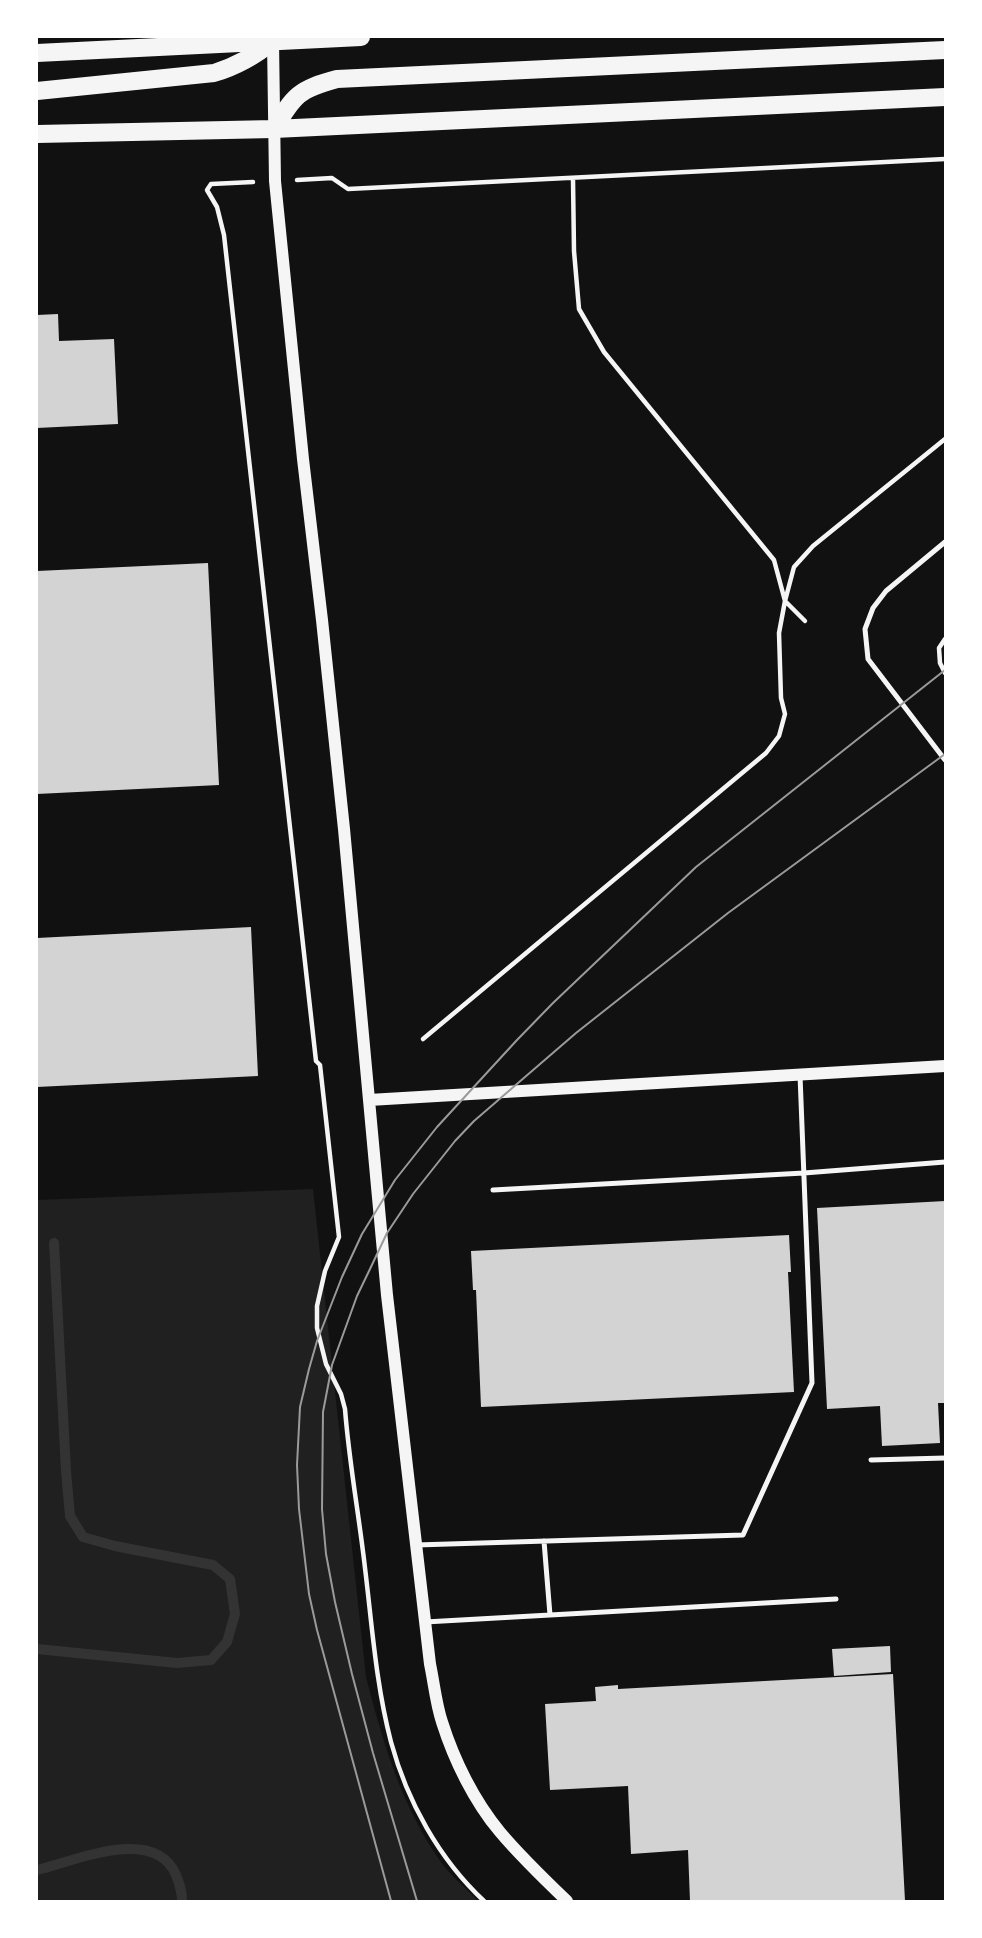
<!DOCTYPE html>
<html>
<head>
<meta charset="utf-8">
<style>
	body { margin:0 }
	#map { position:relative; width:982px; height:1938px; overflow:hidden; background:#111; font-family:Barlow,sans-serif }
	canvas { display:block }
	.frame { position:absolute; inset:0; border:38px solid #fff; pointer-events:none }
</style>
</head>
<body>
<div id="map">
<canvas width="982" height="1938"></canvas>
<div class="frame"></div>
</div>
<script>
const g = document.querySelector('canvas').getContext('2d');
g.lineJoin = 'round';
function paint(path, color) { g.fillStyle = color; g.fill(path, 'evenodd'); }
function trace(path, color, width, dash) { g.strokeStyle = color; g.lineWidth = width; g.lineCap = dash ? 'butt' : 'round'; g.setLineDash(dash || []); g.stroke(path); }
paint(new Path2D(`
	M313 1189 366 1677C383 1742 401 1806 441 1862 451 1876 466 1888 478 1901H37V1200Z`), '#202020');
trace(new Path2D(`
	M37 1649 177 1663 211 1660 227 1642 235 1614 230 1579 213 1565 115 1546 83 1537 70 1516 66 1471 54 1243
	M37 1870C75 1861 155 1825 176 1875 180 1885 182 1891 182 1901`), '#333', 10);
paint(new Path2D(`
	M58 314 59 341 114 339 118 424 37 428V315Z
	M208 563 219 785 37 794V571Z
	M251 927 258 1076 37 1087V938Z
	M945 1201V1403H938L940 1443 882 1446 880 1406 827 1409 817 1208Z
	M789 1235 791 1272H788L794 1392 481 1407 476 1290H473L471 1251Z
	M890 1646 891 1672 834 1676 832 1649Z
	M893 1674 905 1901H690L688 1850 631 1854 628 1786 550 1790 545 1704 596 1701 595 1687 618 1685V1689Z`), '#d3d3d3');
trace(new Path2D(`
	M297 180 332 178 348 189 945 159
	M253 182 211 184 207 190 217 207 224 235 316 1061 320 1065 339 1237 325 1271 317 1306V1328L326 1364 341 1394 345 1409C349 1462 359 1515 365 1568 372 1625 376 1685 391 1742 407 1801 439 1859 484 1901
	M805 621 785 601 794 567 813 546 945 439
	M945 639 939 648 940 663 945 673
	M423 1039 766 753 779 736 785 714 781 698 779 633 785 601 774 560 604 352 579 309 574 251 573 179`), '#f5f5f5', 4.5);
trace(new Path2D(`
	M945 542 886 591 873 608 865 629 868 659 945 760
	M493 1190 804 1173 945 1162
	M871 1460 945 1458
	M544 1541 550 1615
	M416 1545 743 1535 812 1383 800 1075
	M425 1622 836 1599`), '#f5f5f5', 5);
trace(new Path2D(`
	M273 41 275 181 303 459 322 620 344 829 387 1295 430 1664C434 1683 436 1704 442 1722 454 1760 474 1801 500 1832 521 1857 544 1879 567 1901
	M369 1100 945 1066`), '#f5f5f5', 12);
trace(new Path2D(`
	M37 53 361 37
	M37 91 214 73C237 66 255 56 273 41
	M274 129C294 95 299 89 337 79L945 50
	M37 134 274 129 945 97`), '#f5f5f5', 18);
trace(new Path2D(`
	M391 1901 317 1630 309 1594 299 1509 297 1465 300 1407 309 1369 317 1341 342 1277 362 1234 395 1180 437 1127 517 1040 553 1003 696 867 945 670
	M417 1901 373 1753 352 1674 335 1602 326 1554 322 1509 323 1412 332 1365 357 1296 370 1269 387 1233 413 1194 455 1141 474 1121 576 1033 728 913 945 754`), '#9a9a9a', 2);
</script>
</body>
</html>
